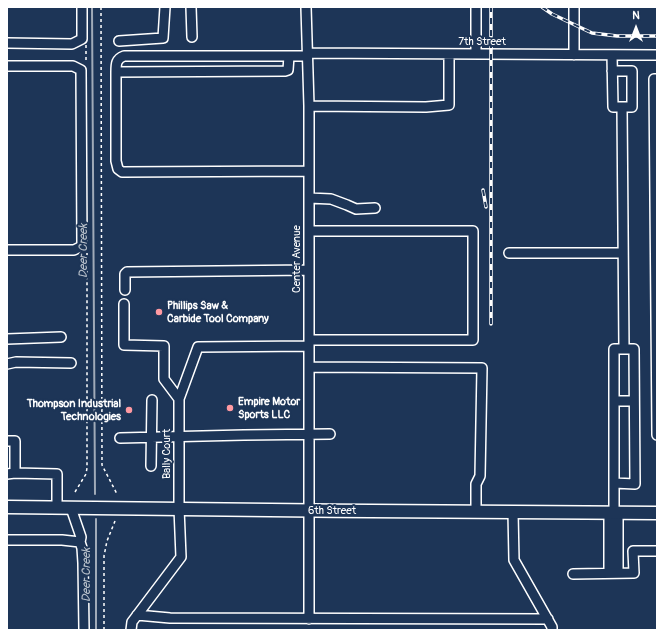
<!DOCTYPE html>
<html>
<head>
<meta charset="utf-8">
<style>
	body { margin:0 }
	#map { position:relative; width:664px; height:637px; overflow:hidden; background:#1d3557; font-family:Pangolin,sans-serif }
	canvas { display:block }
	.frame { position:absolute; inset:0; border:8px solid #fff; pointer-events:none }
	.north { position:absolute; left:616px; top:8px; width:40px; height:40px; -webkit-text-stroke:3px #1d3557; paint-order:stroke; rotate:0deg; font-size:11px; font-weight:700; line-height:16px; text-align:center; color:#fff }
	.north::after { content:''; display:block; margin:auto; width:14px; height:18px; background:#fff; clip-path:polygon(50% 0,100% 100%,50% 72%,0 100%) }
</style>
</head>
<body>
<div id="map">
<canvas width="664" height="637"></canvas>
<div class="frame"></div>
<div class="north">N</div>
</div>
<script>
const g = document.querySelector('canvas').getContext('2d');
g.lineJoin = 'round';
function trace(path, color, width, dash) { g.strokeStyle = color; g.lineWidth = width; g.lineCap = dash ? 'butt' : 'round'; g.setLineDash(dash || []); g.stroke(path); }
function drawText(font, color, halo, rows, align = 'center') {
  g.font = font + ' Pangolin,sans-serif'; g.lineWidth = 4; g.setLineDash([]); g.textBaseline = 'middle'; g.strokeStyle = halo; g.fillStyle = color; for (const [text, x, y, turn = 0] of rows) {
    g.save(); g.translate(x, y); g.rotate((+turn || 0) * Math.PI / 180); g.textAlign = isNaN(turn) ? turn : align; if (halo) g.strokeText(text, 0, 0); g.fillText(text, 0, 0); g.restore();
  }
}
trace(new Path2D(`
	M92 7 95 494
	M96 519V630`), '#a0aab8', 2);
const minor = new Path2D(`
	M191 7 192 37
	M306 7 309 106V619
	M476 7V54
	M574 7V55
	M119 41 163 38 165 7
	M7 43 72 44 82 39V7
	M307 53 657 55
	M612 55 613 107H622L624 349
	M289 56 288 70 285 71 116 72C116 64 116 59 124 56H307
	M7 66H73L81 70 82 246 74 250H7
	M612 71H632V107H622
	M116 72V161L118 169 122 172 309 171
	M657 79H654L657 435
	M309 106 426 107 449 105V54
	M309 198 331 199 347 205 356 209 375 208
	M309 231H473V340H309
	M509 253H623
	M125 290V274L127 272 309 270
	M124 304V345L164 346V379L179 399
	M7 339 61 337
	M7 364 16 362 71 363
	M309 367 482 368 480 476 476 484V512
	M614 401H634
	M120 438 244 435 330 434
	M7 441H15V473L7 474
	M151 466 152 400
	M15 473 57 474V508
	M513 512 514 560 552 627V630
	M609 513V573
	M614 513V349H634L635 484 614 483
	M618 513V573
	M7 540H62L80 542 81 537 71 508
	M80 542 82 548 83 563 84 630
	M573 574 634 573 633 551H657
	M137 615 170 618 548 619
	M131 630 132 622 181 557 179 508V399L198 347 309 346`);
const major = new Path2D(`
	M7 507C224 510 440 512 657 513`);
trace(minor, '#fff', 12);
trace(major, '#fff', 15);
trace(new Path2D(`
	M101 7 102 465 117 494
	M86 45V63
	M75 492 86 474 87 468V253
	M104 630V556L107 541 115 521`), '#fff', 1.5, [3, 3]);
trace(minor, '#1d3557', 9);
trace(major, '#1d3557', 12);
const rail = new Path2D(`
	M542 7 552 14 592 33 617 36H657
	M483 190 486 207
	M491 324V7`);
trace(rail, '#fff', 3.5);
trace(rail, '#1d3557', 2, [6]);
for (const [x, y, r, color] of [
	[159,312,4,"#ff9aa2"],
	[230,408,4,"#ff9aa2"],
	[129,410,4,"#ff9aa2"]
]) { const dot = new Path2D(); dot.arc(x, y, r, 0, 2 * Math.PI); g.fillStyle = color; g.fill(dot); trace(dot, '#1d3557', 1.5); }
drawText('11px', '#fff', '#1d3557', [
	["7th Street",482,42],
	["Center Avenue",297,259,-90],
	["Bally Court",167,454,-90],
	["6th Street",332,511]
]);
drawText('bold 11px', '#fff', '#1d3557', [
	["Phillips Saw &",167,306],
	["Carbide Tool Company",167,319],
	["Empire Motor",238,402],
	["Sports LLC",238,415],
	["Thompson Industrial",121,404,"right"],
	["Technologies",121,417,"right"]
], 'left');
drawText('italic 12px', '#b8c0ca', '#1d3557', [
	["Deer Creek",84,251,-90],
	["Deer Creek",87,575,-90]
]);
</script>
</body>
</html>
